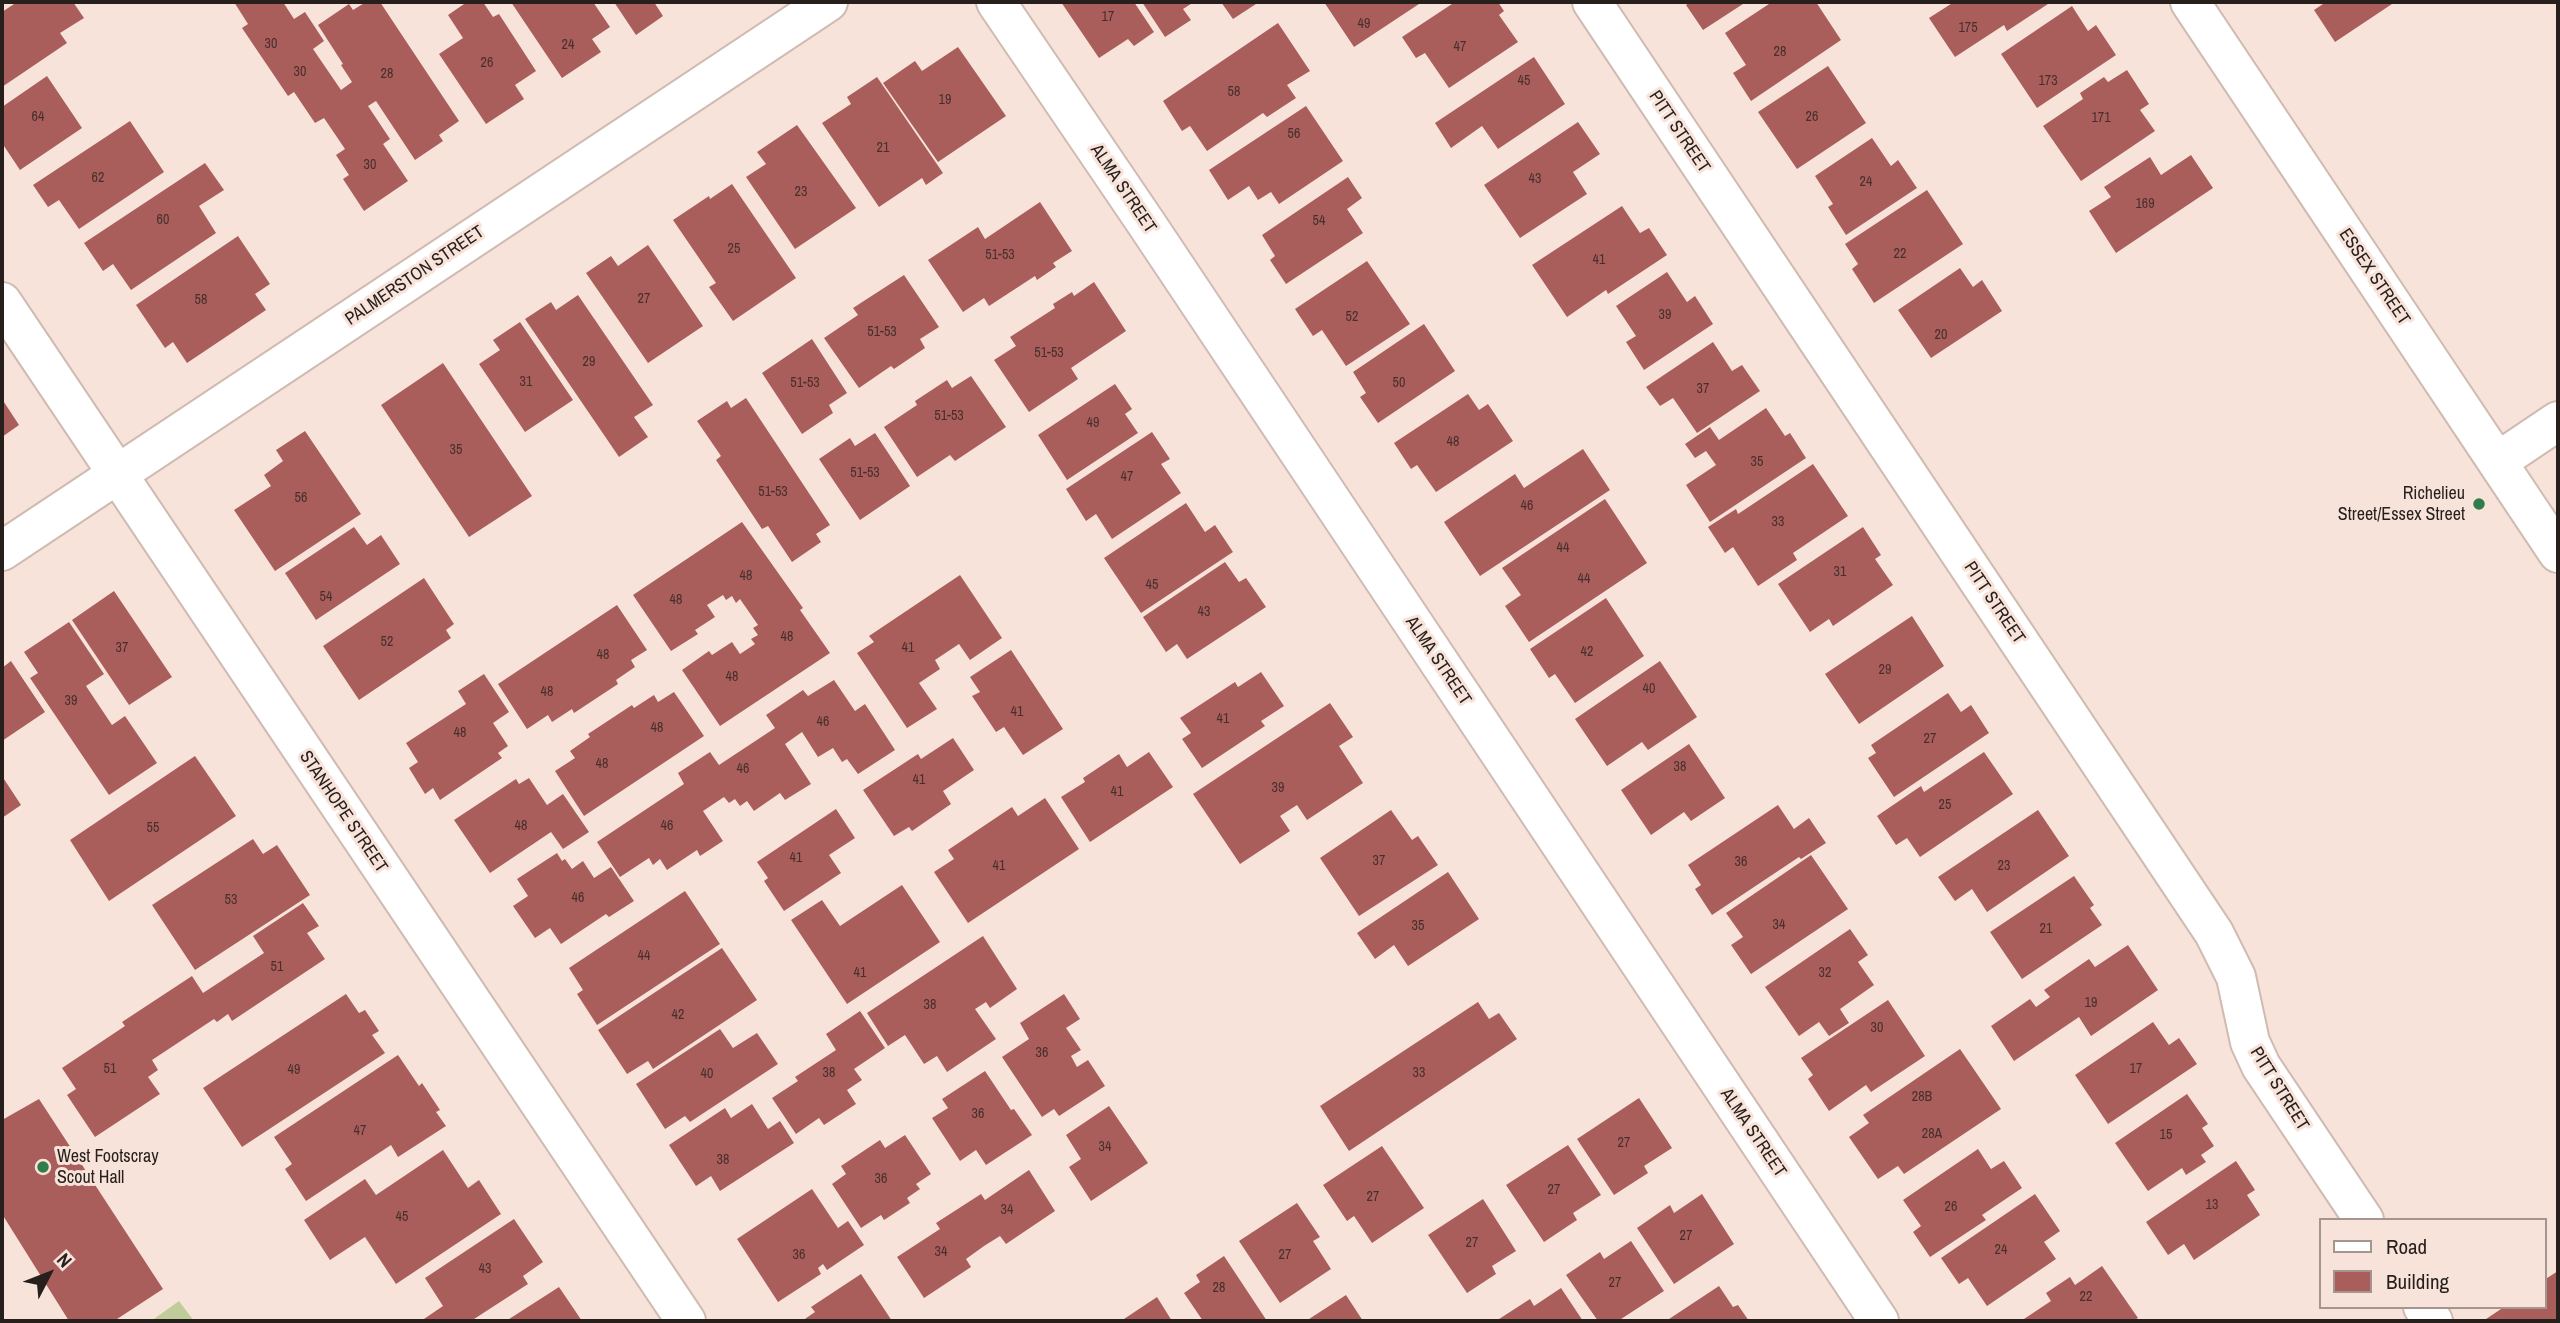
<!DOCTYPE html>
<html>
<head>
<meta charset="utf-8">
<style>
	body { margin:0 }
	#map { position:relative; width:2560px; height:1323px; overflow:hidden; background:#f8e3da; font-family:"Archivo Narrow",sans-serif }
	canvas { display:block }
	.frame { position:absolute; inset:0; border:4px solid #261f1c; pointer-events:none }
	.legend { position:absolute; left:2319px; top:1218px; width:228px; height:91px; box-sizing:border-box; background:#f8e3da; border:2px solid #a4958e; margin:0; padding:9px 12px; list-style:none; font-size:21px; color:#261f1c }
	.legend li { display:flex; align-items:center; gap:14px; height:35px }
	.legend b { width:35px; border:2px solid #a4958e }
	.north { position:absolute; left:14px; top:1239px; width:70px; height:70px; -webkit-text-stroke:5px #f8e3da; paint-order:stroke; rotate:48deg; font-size:19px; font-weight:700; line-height:28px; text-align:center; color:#261f1c }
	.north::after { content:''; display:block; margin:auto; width:24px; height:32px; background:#261f1c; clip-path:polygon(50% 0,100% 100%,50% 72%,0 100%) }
</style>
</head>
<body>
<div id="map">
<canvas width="2560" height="1323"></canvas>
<div class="frame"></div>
<ul class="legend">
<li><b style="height:9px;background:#fff"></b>Road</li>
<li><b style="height:19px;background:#a95e5c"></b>Building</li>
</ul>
<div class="north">N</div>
</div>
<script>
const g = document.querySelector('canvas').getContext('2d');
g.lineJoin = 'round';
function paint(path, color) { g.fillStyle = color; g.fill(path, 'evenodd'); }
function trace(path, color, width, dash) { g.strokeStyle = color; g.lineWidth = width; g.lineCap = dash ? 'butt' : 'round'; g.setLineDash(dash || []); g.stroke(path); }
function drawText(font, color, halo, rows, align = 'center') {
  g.font = font + ' "Archivo Narrow",sans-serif'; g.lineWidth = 6; g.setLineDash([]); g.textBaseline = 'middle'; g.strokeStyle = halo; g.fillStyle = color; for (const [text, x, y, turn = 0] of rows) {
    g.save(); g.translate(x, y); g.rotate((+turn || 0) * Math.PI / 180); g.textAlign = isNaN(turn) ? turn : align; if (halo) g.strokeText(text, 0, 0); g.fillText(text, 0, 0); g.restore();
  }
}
paint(new Path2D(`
	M179 1301 194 1321H151Z`), '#c0cd9b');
paint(new Path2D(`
	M17 2H73L84 18 60 33 67 43 2 87V12Z
	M234 2H283L294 19 305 12 324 41 313 49 341 90 352 82 341 65 343 64 318 25 349 4 353 10 366 2H380L459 121 439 135 443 141 415 160 376 101 368 106 390 139 383 144 408 181 364 211 343 179 349 175 336 155 345 149 324 118 315 123 294 92 288 96 242 28 248 24Z
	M467 2H483L493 17 499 14 536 71 515 85 524 99 486 124 439 54 463 38 448 15Z
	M511 2H593L610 27 592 39 601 52 562 78Z
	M614 2H654L663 16 636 35Z
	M1061 2H1134L1154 32 1134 46 1128 39 1099 58Z
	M1142 2H1194L1183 9 1191 20 1165 37Z
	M1221 2H1259L1233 19Z
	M1324 2H1422L1354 47Z
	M1455 2H1498L1504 11 1499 15 1518 42 1449 88 1425 53 1416 58 1402 37Z
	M1690 2H1746L1703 30 1686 5Z
	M1772 2H1816L1841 40 1751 101 1733 73 1746 65 1725 33Z
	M1954 2H2051L2007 31 2004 25 1955 57 1929 18Z
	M2326 2H2395L2335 42 2314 10Z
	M2072 6 2088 31 2096 25 2116 55 2037 108 2001 54Z
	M1278 23 1310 71 1287 85 1296 98 1267 117 1263 113 1207 151 1190 126 1182 131 1163 101Z
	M958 47 1006 116 938 162 883 83 915 61 922 71Z
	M1534 57 1565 104 1498 149 1482 126 1451 148 1435 123Z
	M1828 66 1866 123 1797 169 1758 112Z
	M2127 70 2149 104 2140 110 2155 131 2081 181 2043 126 2083 99 2080 93 2104 77 2108 82Z
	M47 76 82 128 20 170 2 143V107Z
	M877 77 943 173 926 185 922 178 879 207 822 123 851 104 847 97Z
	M1306 106 1343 161 1279 204 1271 192 1258 200 1249 186 1228 200 1209 170Z
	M130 121 164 172 79 229 59 200 48 207 33 185Z
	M1578 122 1600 154 1573 172 1587 194 1520 238 1484 185Z
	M797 125 856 208 795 249 746 177 766 164 757 152Z
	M1872 138 1891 166 1898 160 1917 188 1846 235 1828 207 1833 204 1815 176Z
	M2191 155 2213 188 2116 253 2089 211 2111 197 2104 187 2150 157 2161 175Z
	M205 163 224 190 199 206 216 233 131 290 113 264 103 271 84 243Z
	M1348 177 1362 198 1347 209 1363 233 1286 284 1270 260 1275 256 1262 235Z
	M732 184 796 278 733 321 709 287 716 283 673 220 709 196 710 199Z
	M1927 190 1963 244 1874 303 1852 269 1858 264 1845 244Z
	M1040 202 1072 251 1053 263 1056 267 1037 280 1035 276 989 306 984 298 963 312 928 260 978 227 985 239Z
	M1622 206 1640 233 1649 228 1667 255 1608 294 1606 290 1567 317 1532 265Z
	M238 236 270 284 255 294 266 310 187 363 173 342 165 348 136 305Z
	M648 245 703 326 648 363 586 273 611 256 618 266Z
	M1367 261 1410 324 1346 366 1322 330 1313 336 1295 309Z
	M1960 268 1973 287 1982 280 2002 311 1931 358 1898 310Z
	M1667 272 1687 302 1695 296 1713 324 1644 370 1626 342 1636 336 1616 306Z
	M904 275 939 327 920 339 925 348 894 369 891 366 859 388 824 338 858 315 853 308Z
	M1094 282 1126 331 1071 368 1078 379 1029 412 994 360 1016 346 1010 337 1055 308 1053 304 1072 292 1074 296Z
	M578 295 653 405 634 417 648 437 619 457 525 319 551 302 556 310Z
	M520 322 573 400 525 432 479 364 500 350 493 340Z
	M1424 324 1455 371 1378 423 1360 397 1366 393 1353 372Z
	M812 339 847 393 829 405 833 413 802 434 762 373Z
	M1713 342 1732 371 1742 365 1760 391 1697 433 1673 398 1660 406 1646 387Z
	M443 363 532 496 469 537 381 405Z
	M971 376 1006 427 955 461 950 455 917 477 884 427 917 405 915 401 947 380 952 388Z
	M1115 384 1132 409 1125 414 1138 433 1067 480 1038 435Z
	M1468 394 1479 410 1488 404 1513 441 1436 492 1417 465 1411 469 1394 443Z
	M746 398 830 525 816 534 821 542 792 562 768 526 762 529 716 460 721 456 697 421 727 401 731 408Z
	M2 399 19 425 2 437Z
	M1766 408 1785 436 1790 433 1806 458 1710 522 1686 485 1716 465 1706 451 1695 458 1685 444 1710 427 1719 440Z
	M305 431 361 514 275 571 234 510 271 486 264 475 283 461 276 450Z
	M1152 432 1170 459 1161 464 1181 493 1112 539 1096 514 1086 521 1066 489Z
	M875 433 910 486 860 520 819 459 850 438 855 446Z
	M1583 449 1610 490 1480 576 1444 522 1515 474 1524 488Z
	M1813 464 1848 516 1793 553 1797 560 1758 586 1733 547 1725 553 1708 527 1736 509 1738 514Z
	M1605 499 1647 563 1529 642 1505 606 1521 595 1502 568Z
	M1186 503 1205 532 1215 525 1233 552 1141 613 1104 558Z
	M742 522 803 608 800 610 830 653 720 726 682 670 709 651 712 655 732 642 740 654 755 644 751 639 758 635 753 628 758 625 740 599 736 603 732 596 726 600 723 595 707 605 715 617 695 630 698 634 671 651 633 595Z
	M354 527 367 545 381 535 400 564 316 620 285 573Z
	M1863 527 1881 555 1875 559 1893 585 1833 626 1829 619 1810 632 1778 584Z
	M1225 562 1239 582 1246 578 1266 607 1187 659 1177 644 1166 652 1143 617Z
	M960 575 1002 638 970 660 959 644 935 660 940 669 919 683 937 709 907 728 857 653 874 642 869 636Z
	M424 578 454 624 446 630 451 638 359 700 323 646Z
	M114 591 172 677 129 705 72 620Z
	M1606 598 1644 656 1575 703 1555 674 1549 678 1530 649Z
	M617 605 647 650 631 660 635 667 616 680 618 684 574 713 572 709 552 722 548 715 527 729 498 684Z
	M1912 616 1944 666 1859 724 1825 674Z
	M69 622 104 674 86 686 112 725 125 716 157 763 109 795 30 678 38 673 24 652Z
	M1011 650 1063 729 1023 755 1004 727 996 732 972 696 980 692 970 677Z
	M11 661 45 712 2 741V668Z
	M1660 661 1697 717 1648 750 1642 742 1607 766 1575 719Z
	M1261 672 1284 706 1261 721 1265 726 1202 768 1182 739 1191 733 1180 718 1235 682 1238 687Z
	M484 674 509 712 493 723 508 746 498 753 502 758 440 800 433 788 425 794 409 768 418 762 406 743 466 704 458 691Z
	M834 680 855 711 865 704 895 750 858 774 847 759 842 762 833 748 818 757 802 732 785 744 811 784 785 800 780 793 754 811 747 801 740 806 735 799 729 803 724 797 703 811 723 841 700 856 697 850 667 870 660 859 653 865 649 858 620 877 597 842 684 784 678 773 710 752 719 765 775 728 766 715 803 690 808 696Z
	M674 692 704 736 584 816 555 771 575 758 570 751 590 737 588 734 632 705 634 708 654 695 658 702Z
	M1948 693 1961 712 1971 705 1989 733 1894 797 1868 758 1876 753 1871 745Z
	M1330 703 1353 737 1339 746 1363 783 1307 820 1297 805 1280 816 1290 831 1240 864 1193 794Z
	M953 738 974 770 943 791 951 804 912 831 909 827 894 836 863 790 918 754 921 759Z
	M1689 744 1725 798 1691 821 1684 812 1651 835 1621 790Z
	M1149 752 1173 787 1090 842 1061 797 1085 782 1083 778 1119 754 1127 767Z
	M1984 752 2013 794 1920 857 1907 838 1896 845 1877 816 1921 786 1924 792Z
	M195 756 236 816 109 901 70 840Z
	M2 776 21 805 2 818Z
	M529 778 547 805 563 794 589 832 563 849 551 832 490 873 454 820 516 779 519 784Z
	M1045 798 1079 849 968 923 934 872 954 859 948 850 1012 807 1018 816Z
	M1778 805 1794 829 1809 818 1826 843 1801 859 1799 857 1712 915 1695 889 1701 885 1688 865Z
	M836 809 855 838 829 855 841 873 784 911 764 881 768 878 757 862Z
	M1391 810 1412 840 1418 836 1438 865 1359 916 1320 858Z
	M2038 810 2069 856 1987 912 1972 889 1955 901 1938 877Z
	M253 839 263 854 277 845 310 895 195 970 152 905Z
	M557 853 562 861 565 859 572 869 583 861 594 878 611 867 634 901 609 917 606 914 561 944 550 928 535 938 513 906 528 896 517 879Z
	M1811 855 1848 909 1751 974 1731 945 1743 937 1726 913Z
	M1448 872 1479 919 1408 966 1394 945 1375 959 1357 933Z
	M2074 876 2094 905 2090 908 2102 925 2022 979 1990 932Z
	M902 885 940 942 847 1004 791 920 822 900 840 926Z
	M685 891 720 944 597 1025 577 994 583 990 569 968Z
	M303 903 319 926 307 933 325 959 232 1021 228 1014 217 1022 214 1019 152 1060 158 1070 148 1077 160 1094 95 1137 67 1095 76 1089 62 1068 125 1026 122 1022 192 976 203 993 264 953 253 936Z
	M1850 929 1868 955 1858 962 1874 985 1840 1009 1849 1023 1829 1036 1819 1022 1799 1036 1765 987Z
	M983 936 1017 989 990 1008 986 1002 975 1009 996 1039 947 1072 937 1056 924 1064 905 1035 888 1046 867 1013Z
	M2128 945 2158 990 2091 1036 2079 1017 2014 1061 1991 1026 2030 999 2036 1007 2050 997 2044 990 2089 959 2095 967Z
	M722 948 757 1000 653 1069 648 1061 627 1074 598 1030Z
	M346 994 359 1013 365 1010 379 1031 372 1035 385 1053 242 1147 203 1088Z
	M1064 994 1080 1019 1066 1028 1081 1050 1071 1056 1077 1067 1088 1060 1105 1086 1059 1116 1054 1109 1042 1117 1002 1057 1029 1039 1020 1023Z
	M1888 1000 1925 1056 1871 1092 1866 1085 1829 1111 1808 1079 1813 1075 1801 1058Z
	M1478 1002 1489 1019 1499 1013 1517 1039 1349 1151 1320 1106Z
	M860 1011 885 1048 854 1069 862 1080 847 1090 856 1104 824 1125 819 1118 796 1134 772 1098 798 1081 795 1077 836 1050 826 1034Z
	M2153 1022 2169 1045 2179 1038 2197 1064 2108 1124 2075 1075Z
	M720 1029 733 1048 757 1033 778 1064 690 1122 685 1116 665 1129 636 1084Z
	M1960 1049 2001 1109 1904 1174 1898 1166 1878 1179 1849 1137 1869 1123 1863 1115Z
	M398 1055 419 1086 422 1083 440 1110 436 1112 446 1126 398 1157 391 1145 306 1201 285 1169 292 1164 274 1137Z
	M985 1071 1011 1110 1014 1109 1032 1135 986 1165 976 1150 960 1161 932 1118 948 1108 942 1099Z
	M2187 1094 2208 1124 2202 1128 2214 1146 2201 1155 2206 1162 2186 1175 2182 1168 2148 1191 2115 1143Z
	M1639 1098 1672 1148 1644 1166 1648 1173 1614 1195 1577 1139Z
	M39 1099 163 1289 114 1321H69L2 1214V1120Z
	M752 1104 768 1129 780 1121 794 1143 720 1191 711 1176 696 1186 669 1145 725 1108 731 1118Z
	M1109 1106 1148 1163 1091 1201 1069 1167 1081 1159 1066 1135Z
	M905 1135 931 1174 916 1184 920 1189 907 1198 910 1203 884 1220 881 1215 861 1228 832 1184 846 1174 841 1166 880 1140 885 1148Z
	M1568 1145 1601 1195 1573 1213 1577 1220 1544 1242 1506 1185Z
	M1382 1146 1424 1208 1372 1243 1354 1216 1347 1221 1323 1185Z
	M1978 1149 1991 1169 2004 1161 2022 1188 1982 1215 1986 1220 1930 1257 1913 1232 1921 1226 1903 1200Z
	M443 1150 468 1188 479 1180 501 1214 396 1284 365 1237 330 1260 304 1220 365 1179 376 1195Z
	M2236 1161 2255 1190 2247 1195 2260 1215 2194 1260 2184 1244 2168 1255 2146 1222Z
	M1029 1170 1055 1211 1006 1244 1000 1236 984 1246 966 1259 971 1267 924 1298 897 1257 940 1229 936 1223 981 1194 985 1200Z
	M812 1189 838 1228 848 1221 864 1245 827 1270 823 1264 818 1268 821 1274 778 1302 737 1239Z
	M1702 1194 1734 1244 1674 1284 1637 1228 1670 1205 1674 1213Z
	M2035 1194 2060 1231 2044 1242 2056 1259 1987 1306 1968 1278 1959 1284 1941 1258Z
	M1483 1199 1516 1251 1492 1266 1496 1274 1467 1293 1428 1235Z
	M1297 1203 1320 1237 1313 1241 1331 1269 1280 1303 1239 1241Z
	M514 1219 543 1262 523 1276 528 1284 471 1321H421L443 1306 425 1278Z
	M1631 1241 1664 1291 1618 1321H1598L1566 1275 1600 1252 1604 1259Z
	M1224 1256 1267 1321H1203L1184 1293 1200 1282 1196 1275Z
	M2102 1266 2138 1318 2133 1321H2021L2051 1301 2046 1293 2070 1277 2075 1285Z
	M2558 1271V1321H2483L2504 1307H2544V1280Z
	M861 1274 892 1321H802L815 1312 811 1307Z
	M1719 1286 1733 1307 1738 1305 1749 1321H1666Z
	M559 1287 582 1321H506Z
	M1561 1288 1583 1321H1496L1530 1299 1534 1306Z
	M1346 1295 1363 1321H1306Z
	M1157 1297 1172 1321H1121Z`), '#a95e5c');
const minor = new Path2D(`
	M996 2 1146 223 1879 1321
	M1592 2 2214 933 2236 977 2250 1042 2261 1066 2364 1220
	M2 302 686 1321
	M2 551 828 2
	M2423 1307 2433 1321`);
const tertiary = new Path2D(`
	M2190 2 2558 553
	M2497 462 2558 421`);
trace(minor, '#cfbbb2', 42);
trace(tertiary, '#cfbbb2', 42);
trace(minor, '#fff', 38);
trace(tertiary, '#fff', 38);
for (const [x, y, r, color] of [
	[2479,504,7,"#307d4c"],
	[43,1167,7,"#307d4c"]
]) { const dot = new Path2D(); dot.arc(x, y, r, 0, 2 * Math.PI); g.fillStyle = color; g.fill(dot); trace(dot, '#f8e3da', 2.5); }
drawText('14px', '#472f2c', null, [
	["17",1108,17],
	["49",1364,24],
	["175",1968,28],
	["30",271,44],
	["24",568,45],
	["47",1460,47],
	["28",1780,52],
	["26",487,63],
	["30",300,72],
	["28",387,74],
	["45",1524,81],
	["173",2048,81],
	["58",1234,92],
	["19",945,100],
	["64",38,117],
	["26",1812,117],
	["171",2101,118],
	["56",1294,134],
	["21",883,148],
	["30",370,165],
	["62",98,178],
	["43",1535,179],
	["24",1866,182],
	["23",801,192],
	["169",2145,204],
	["60",163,220],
	["54",1319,221],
	["25",734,249],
	["22",1900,254],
	["51-53",1000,255],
	["41",1599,260],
	["27",644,299],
	["58",201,300],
	["39",1665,315],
	["52",1352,317],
	["51-53",882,332],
	["20",1941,335],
	["51-53",1049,353],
	["29",589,362],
	["31",526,382],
	["51-53",805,383],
	["50",1399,383],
	["37",1703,389],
	["51-53",949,416],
	["49",1093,423],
	["48",1453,442],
	["35",456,450],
	["35",1757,462],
	["51-53",865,473],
	["47",1127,477],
	["51-53",773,492],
	["56",301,498],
	["46",1527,506],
	["33",1778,522],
	["44",1563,548],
	["31",1840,572],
	["48",746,576],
	["44",1584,579],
	["45",1152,585],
	["54",326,597],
	["48",676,600],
	["43",1204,612],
	["48",787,637],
	["52",387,642],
	["37",122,648],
	["41",908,648],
	["42",1587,652],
	["48",603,655],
	["29",1885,670],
	["48",732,677],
	["40",1649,689],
	["48",547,692],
	["39",71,701],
	["41",1017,712],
	["41",1223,719],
	["46",823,722],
	["48",657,728],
	["48",460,733],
	["27",1930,739],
	["48",602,764],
	["38",1680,767],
	["46",743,769],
	["41",919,780],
	["39",1278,788],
	["41",1117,792],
	["25",1945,805],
	["48",521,826],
	["46",667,826],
	["55",153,828],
	["41",796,858],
	["37",1379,861],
	["36",1741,862],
	["41",999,866],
	["23",2004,866],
	["46",578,898],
	["53",231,900],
	["34",1779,925],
	["35",1418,926],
	["21",2046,929],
	["44",644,956],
	["51",277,967],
	["41",860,973],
	["32",1825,973],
	["19",2091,1003],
	["38",930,1005],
	["42",678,1015],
	["30",1877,1028],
	["36",1042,1053],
	["51",110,1069],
	["17",2136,1069],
	["49",294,1070],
	["38",829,1073],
	["33",1419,1073],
	["40",707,1074],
	["28B",1922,1097],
	["36",978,1114],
	["47",360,1131],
	["28A",1932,1134],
	["15",2166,1135],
	["27",1624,1143],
	["34",1105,1147],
	["38",723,1160],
	["36",881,1179],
	["27",1554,1190],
	["27",1373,1197],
	["13",2212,1205],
	["26",1951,1207],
	["34",1007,1210],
	["45",402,1217],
	["27",1686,1236],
	["27",1472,1243],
	["24",2001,1250],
	["34",941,1252],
	["36",799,1255],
	["27",1285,1255],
	["43",485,1269],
	["27",1615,1283],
	["28",1219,1288],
	["22",2086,1297]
]);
drawText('18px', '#261f1c', '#f8e3da', [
	["PITT STREET",1679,132,56],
	["ALMA STREET",1123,189,56],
	["PALMERSTON STREET",415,276,-34],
	["ESSEX STREET",2374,277,56],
	["PITT STREET",1994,603,56],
	["ALMA STREET",1438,661,56],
	["STANHOPE STREET",343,812,56],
	["PITT STREET",2279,1089,58],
	["ALMA STREET",1753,1133,56]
]);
drawText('18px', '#261f1c', '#f8e3da', [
	["Richelieu",2465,494],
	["Street/Essex Street",2465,515],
	["West Footscray",57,1157,"left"],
	["Scout Hall",57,1178,"left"]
], 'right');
</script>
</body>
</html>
